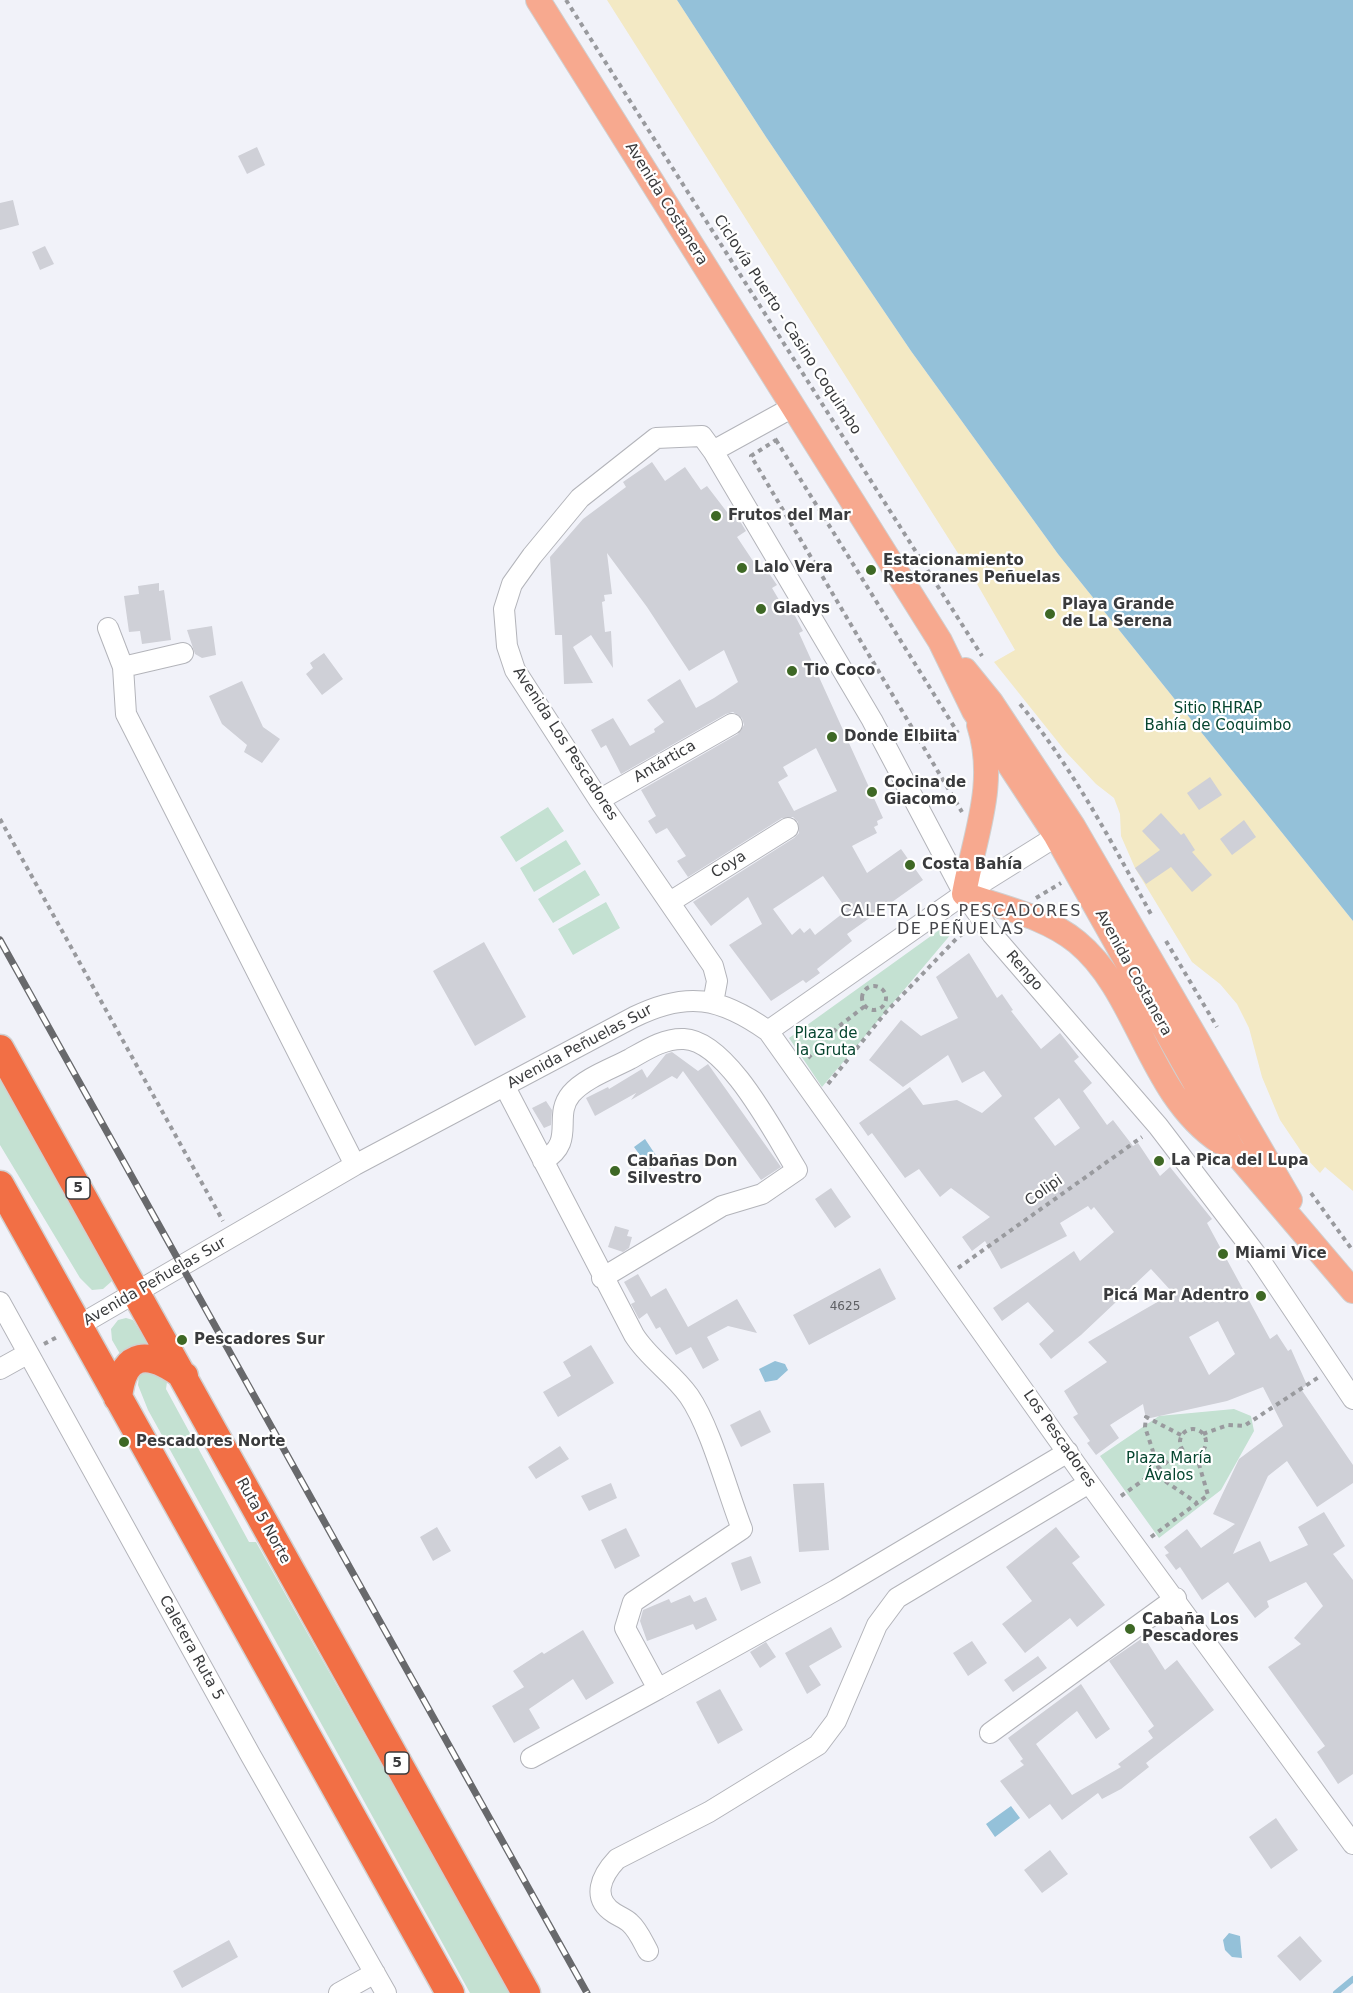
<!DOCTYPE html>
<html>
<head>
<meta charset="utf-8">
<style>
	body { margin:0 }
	canvas { display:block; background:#f1f2f9 }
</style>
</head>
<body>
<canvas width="1353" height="1993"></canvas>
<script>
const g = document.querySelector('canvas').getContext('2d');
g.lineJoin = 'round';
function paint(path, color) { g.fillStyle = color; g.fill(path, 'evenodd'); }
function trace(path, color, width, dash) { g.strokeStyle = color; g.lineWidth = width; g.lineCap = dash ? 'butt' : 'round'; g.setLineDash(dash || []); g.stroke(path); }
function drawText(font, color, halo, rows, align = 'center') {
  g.font = font + ' "DejaVu Sans",sans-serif'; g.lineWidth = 4.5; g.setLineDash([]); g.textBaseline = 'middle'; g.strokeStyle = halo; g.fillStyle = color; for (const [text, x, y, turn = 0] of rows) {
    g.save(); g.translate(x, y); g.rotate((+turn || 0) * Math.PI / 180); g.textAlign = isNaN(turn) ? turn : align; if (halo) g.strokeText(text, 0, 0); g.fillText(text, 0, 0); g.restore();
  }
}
paint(new Path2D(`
	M548 807 564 831 516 862 500 837Z
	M566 840 581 864 534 892 520 868Z
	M585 870 600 895 553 923 538 899Z
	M606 902 620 928 573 955 558 929Z
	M949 923 952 933 822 1087 789 1038Z
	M0 1075 112 1276V1281L103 1289 92 1290 80 1278 0 1145Z
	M126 1318 133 1320 151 1349 123 1359 112 1340 111 1329 118 1320Z
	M147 1370 158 1374 167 1382 166 1389 249 1542H256L510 1993H470L148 1410 138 1385 139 1374Z
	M1234 1409 1251 1416 1254 1431 1221 1490 1159 1538 1100 1456 1159 1416Z`), '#c4e1d2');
paint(new Path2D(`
	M607 0H677L766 137 911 351 1058 554 1353 921V1191L1325 1167 1320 1173 1305 1157 1280 1120 1262 1077 1249 1028 1237 1004 1220 984 1192 962 1135 868 1121 836 1120 814 1114 798 1096 784 1066 752 994 662 1015 650 973 577Z`), '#f3e9c4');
paint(new Path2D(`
	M677 0H1353V921L1058 554 911 351 766 137Z
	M645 1139 657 1157 662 1156 663 1160 650 1169 634 1147Z
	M775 1361 785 1364 788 1370 777 1380 765 1382 759 1369Z
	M1011 1806 1020 1818 995 1837 986 1824Z
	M1229 1933 1240 1936 1242 1958 1232 1957 1225 1950 1223 1940Z`), '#94c1d9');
trace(new Path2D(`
	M1336 1993 1353 1979`), '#94c1d9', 6);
paint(new Path2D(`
	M257 147 265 165 247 174 238 156Z
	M13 200 19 225 0 230V203Z
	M45 246 54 264 40 270 32 252Z
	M652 462 665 481 685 467 701 490 707 486 730 516 735 513 746 531 737 537 761 573 766 569 777 585 772 588 788 615 793 612 803 631 799 633 883 818 877 821 878 825 874 827 877 833 852 846 867 873 901 849 923 880 847 934 852 941 817 969 820 973 806 983 803 980 771 1001 729 945 762 924 748 897 711 926 693 902 794 838 799 833 798 822 793 817 782 818 688 877 677 861 686 856 667 828 656 834 648 821 656 816 641 790 738 734 744 725 742 718 733 712 726 714 621 774 606 745 601 748 591 730 613 718 630 746 655 732 654 729 664 722 647 700 680 679 696 708 714 698 738 682 724 650 689 671 647 607 607 553 612 594 604 595 605 601 602 602 605 632 611 631 613 668 591 635 573 647 593 683 564 684 562 635H555L550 557 583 519 626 487 623 482ZM816 748 837 791 794 811 778 782 788 776 783 767ZM823 876 847 910 815 935 810 928 804 933 800 928 792 935 773 909Z
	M159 583V591L164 590 171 640 142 644 140 631 129 632 124 596 139 594 138 586Z
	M212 626 216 655 202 658 195 654 187 630Z
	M324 653 343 679 322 695 306 674 313 668 310 663Z
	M242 681 263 727 280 739 262 763 244 752 247 745 222 724 209 696Z
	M1210 777 1222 795 1199 810 1187 793Z
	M1161 813 1181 835 1184 833 1195 850 1192 852 1212 875 1192 892 1171 867 1146 884 1135 868 1160 850 1142 831Z
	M1244 820 1256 837 1232 855 1220 839Z
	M484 942 526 1017 475 1046 433 971Z
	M969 953 997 998 1002 994 1013 1010 1011 1011 1041 1049 1060 1033 1079 1057 1074 1061 1092 1083 1083 1091 1107 1125 1113 1120 1133 1146 1138 1143 1160 1176 1170 1167 1212 1219 1207 1223 1270 1339 1277 1334 1288 1351 1291 1349 1307 1385 1301 1389 1353 1465V1483L1317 1507 1287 1461 1268 1476 1233 1554 1260 1541 1270 1562 1308 1545 1298 1527 1324 1512 1345 1546 1333 1554 1353 1580V1774L1338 1784 1317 1752 1325 1746 1268 1667 1301 1644 1294 1638 1323 1606 1306 1582 1267 1601 1269 1607 1255 1618 1228 1582 1202 1600 1180 1567 1176 1570 1165 1555 1169 1553 1164 1547 1187 1529 1201 1548 1235 1524 1213 1514 1239 1459 1283 1426 1263 1387 1227 1401 1146 1419 1143 1404 1110 1425 1119 1438 1096 1455 1087 1443 1090 1441 1073 1417 1078 1414 1064 1391 1107 1362 1088 1342 1173 1293 1151 1269 1081 1335 1051 1359 1039 1344 1054 1331 1028 1302 1002 1321 993 1308 1074 1251 1080 1261 1114 1232 1094 1207 1091 1210 1088 1206 1060 1223 1067 1236 1001 1269 985 1241 972 1251 962 1237 990 1217 951 1188 940 1197 919 1169 905 1178 872 1133 868 1136 859 1123 910 1087 923 1105 957 1100 982 1113 1002 1096 984 1071 962 1083 948 1055 903 1087 869 1060 901 1020 921 1036 958 1018 936 977ZM1059 1098 1080 1128 1055 1146 1034 1118ZM1218 1321 1235 1354 1209 1375 1189 1337Z
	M672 1052 698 1071 708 1064 781 1167 761 1180 683 1071 677 1079 672 1076 631 1100 636 1093 595 1116 586 1098 608 1087 609 1089 642 1069 647 1078 666 1054Z
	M546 1101 552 1110 551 1125 544 1128 532 1108Z
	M831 1188 851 1217 835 1228 815 1199Z
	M615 1226 629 1230 627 1236 632 1237 629 1248 623 1252 608 1247Z
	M880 1268 896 1299 809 1345 793 1315Z
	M638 1274 651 1297 666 1288 688 1327 737 1299 757 1333 728 1326 707 1337 719 1360 703 1369 691 1347 676 1355 660 1327 656 1329 647 1313 639 1319 631 1304 635 1302 624 1282Z
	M591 1345 614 1383 558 1417 543 1392 571 1376 563 1362Z
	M760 1410 771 1432 741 1447 730 1425Z
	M560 1446 569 1459 536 1479 528 1467Z
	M611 1483 617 1498 589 1511 581 1496Z
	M824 1483 829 1550 799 1552 793 1484Z
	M437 1527 451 1551 433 1561 420 1537Z
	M1056 1527 1080 1557 1072 1563 1105 1605 1077 1627 1070 1618 1025 1653 1002 1624 1032 1601 1006 1567Z
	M626 1528 640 1556 615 1569 601 1540Z
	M751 1556 761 1583 741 1591 731 1563Z
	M690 1595 694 1602 706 1597 717 1620 696 1630 693 1624 647 1641 640 1621 643 1610 669 1599 671 1603Z
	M831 1627 842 1647 809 1666 821 1685 807 1694 785 1653Z
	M583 1630 614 1683 586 1700 573 1679 529 1709 540 1728 514 1743 492 1706 524 1687 513 1671 542 1652 544 1654Z
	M1144 1637 1165 1670 1177 1660 1214 1710 1146 1763 1149 1767 1121 1789 1102 1799 1098 1793 1062 1820 1050 1804 1029 1819 1000 1781 1024 1765 1020 1761 1023 1759 1008 1738 1081 1684 1110 1729 1096 1739 1077 1711 1036 1744 1072 1795 1121 1767 1118 1764 1153 1738 1148 1731 1154 1726 1109 1661Z
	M972 1641 987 1663 968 1676 953 1653Z
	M766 1642 776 1657 760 1668 750 1652Z
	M1038 1656 1047 1668 1013 1692 1004 1680Z
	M720 1689 743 1730 718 1744 696 1702Z
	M1276 1818 1298 1850 1271 1869 1249 1837Z
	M1050 1850 1068 1874 1042 1893 1024 1870Z
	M1300 1936 1322 1961 1300 1981 1277 1956Z
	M229 1940 238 1957 182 1988 173 1971Z`), '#cfd0d7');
const minor = new Path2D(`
	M713 451 793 407
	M108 628 123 667 126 714 355 1165
	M123 667 183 653
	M599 800 732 724
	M670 902 788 828
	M713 1003 717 981 713 966 599 800 515 670 507 646 504 609 512 584 532 556 580 498 656 438 702 436 713 451 872 720 964 894 992 934 1158 1126 1258 1257 1353 1399
	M768 1031 964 894 1068 829
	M505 1087 634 1335C649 1359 673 1373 689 1396 711 1428 727 1491 742 1529L633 1602 625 1628 658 1689 836 1590 1068 1452
	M543 1161C577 1141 552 1117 571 1094 585 1078 611 1069 630 1059 646 1050 664 1038 684 1039 728 1041 775 1135 797 1170L762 1194 722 1206 602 1278
	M0 1302 251 1756 386 1993
	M78 1326 355 1165 634 1017C687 991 720 997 768 1031L1089 1483 1353 1844
	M0 1369 27 1354
	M990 1733 1176 1598
	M531 1758 658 1689
	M648 1951C643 1942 638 1930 630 1923 626 1919 620 1917 614 1913 591 1898 601 1876 617 1859L709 1812 818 1745 836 1721 877 1625 897 1598 1089 1483
	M339 1993 375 1973`);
const major = new Path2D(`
	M538 0 940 641 974 711 1056 836 1233 1150 1353 1291
	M965 670 991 702 1073 826 1290 1200
	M979 725C998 784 974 837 964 894 1002 908 1045 916 1077 942 1139 993 1148 1094 1220 1142`);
const highway = new Path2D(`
	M0 1049 526 1993
	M0 1185 450 1993
	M118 1398C123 1348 150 1351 184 1376`);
trace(minor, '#b3b4ba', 22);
trace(major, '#d0d0d0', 26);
trace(highway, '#d0d0d0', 31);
trace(new Path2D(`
	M566 0 982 656
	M775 439 776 440 751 456 962 812
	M776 440 958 733
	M1020 704C1073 768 1112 843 1152 916
	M0 819 223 1221
	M1036 898 1061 883
	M1166 941 1217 1027
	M862 998a12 12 0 1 1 24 0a12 12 0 1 1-24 0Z
	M808 1058 838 1027 865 1006
	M828 1084 886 1012 957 938 968 930
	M1311 1193 1353 1251
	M958 1268 1142 1137
	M44 1344 59 1336
	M1180 1442a13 13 0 1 1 26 0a13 13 0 1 1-26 0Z
	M1203 1434 1228 1425 1244 1426 1319 1377
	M1181 1435 1146 1417 1145 1427 1162 1479 1197 1503
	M1121 1496 1159 1469 1182 1448
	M1151 1537 1208 1495 1196 1454`), '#999a9e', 4, [4.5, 4.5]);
trace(minor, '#fff', 20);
trace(major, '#f7a98f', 24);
trace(highway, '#f26f45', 28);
const rail = new Path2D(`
	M0 940 587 1993`);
trace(rail, '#68696c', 7);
trace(rail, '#fff', 4.5, [14]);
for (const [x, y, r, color] of [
	[716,516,6,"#3e6825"],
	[742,568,6,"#3e6825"],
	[871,570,6,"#3e6825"],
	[761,609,6,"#3e6825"],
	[1050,614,6,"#3e6825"],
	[792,671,6,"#3e6825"],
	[832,737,6,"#3e6825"],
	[872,792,6,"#3e6825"],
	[910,865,6,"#3e6825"],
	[1159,1161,6,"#3e6825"],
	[615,1171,6,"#3e6825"],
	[1223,1254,6,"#3e6825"],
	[1261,1296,6,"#3e6825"],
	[182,1340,6,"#3e6825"],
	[124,1442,6,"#3e6825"],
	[1130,1629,6,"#3e6825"]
]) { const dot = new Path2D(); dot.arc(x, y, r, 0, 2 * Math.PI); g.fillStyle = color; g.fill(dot); trace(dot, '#fff', 2); }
drawText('12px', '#5f6064', null, [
	["4625",845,1307]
]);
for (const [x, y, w] of [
	[78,1188,24],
	[397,1763,24]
]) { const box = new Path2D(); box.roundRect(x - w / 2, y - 11, w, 22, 4.5); g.fillStyle = '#fff'; g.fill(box); trace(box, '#3a3b3d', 1.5); }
drawText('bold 14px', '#3a3b3d', null, [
	["5",78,1188],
	["5",397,1763]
]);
drawText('15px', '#3a3b3d', '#fff', [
	["Avenida Costanera",666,204,58],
	["Ciclovía Puerto - Casino Coquimbo",787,325,57],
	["Avenida Los Pescadores",565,744,57],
	["Antártica",665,762,-30],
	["Coya",729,865,-32],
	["Rengo",1024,971,49],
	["Avenida Costanera",1133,973,61],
	["Avenida Peñuelas Sur",580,1047,-28],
	["Colipi",1044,1191,-35],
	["Avenida Peñuelas Sur",155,1282,-30],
	["Los Pescadores",1059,1439,55],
	["Ruta 5 Norte",263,1521,61],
	["Caletera Ruta 5",191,1648,61]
]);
drawText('bold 15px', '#3a3b3d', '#fff', [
	["Frutos del Mar",728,516],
	["Estacionamiento",883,561],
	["Restoranes Peñuelas",883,578],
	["Lalo Vera",754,568],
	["Playa Grande",1062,605],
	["de La Serena",1062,622],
	["Gladys",773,609],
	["Tio Coco",804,671],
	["Donde Elbiita",844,737],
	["Cocina de",884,783],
	["Giacomo",884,800],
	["Costa Bahía",922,865],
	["La Pica del Lupa",1171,1161],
	["Cabañas Don",627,1162],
	["Silvestro",627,1179],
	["Miami Vice",1235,1254],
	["Picá Mar Adentro",1249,1296,"right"],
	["Pescadores Sur",194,1340],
	["Pescadores Norte",136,1442],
	["Cabaña Los",1142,1620],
	["Pescadores",1142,1637]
], 'left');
drawText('15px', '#06452f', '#fff', [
	["Sitio RHRAP",1218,709],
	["Bahía de Coquimbo",1218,726],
	["Plaza de",826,1034],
	["la Gruta",826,1051],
	["Plaza María",1169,1459],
	["Ávalos",1169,1476]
]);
g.letterSpacing = '1.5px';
drawText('16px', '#45464b', '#fff', [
	["CALETA LOS PESCADORES",961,912],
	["DE PEÑUELAS",961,930]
]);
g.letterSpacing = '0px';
</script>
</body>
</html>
